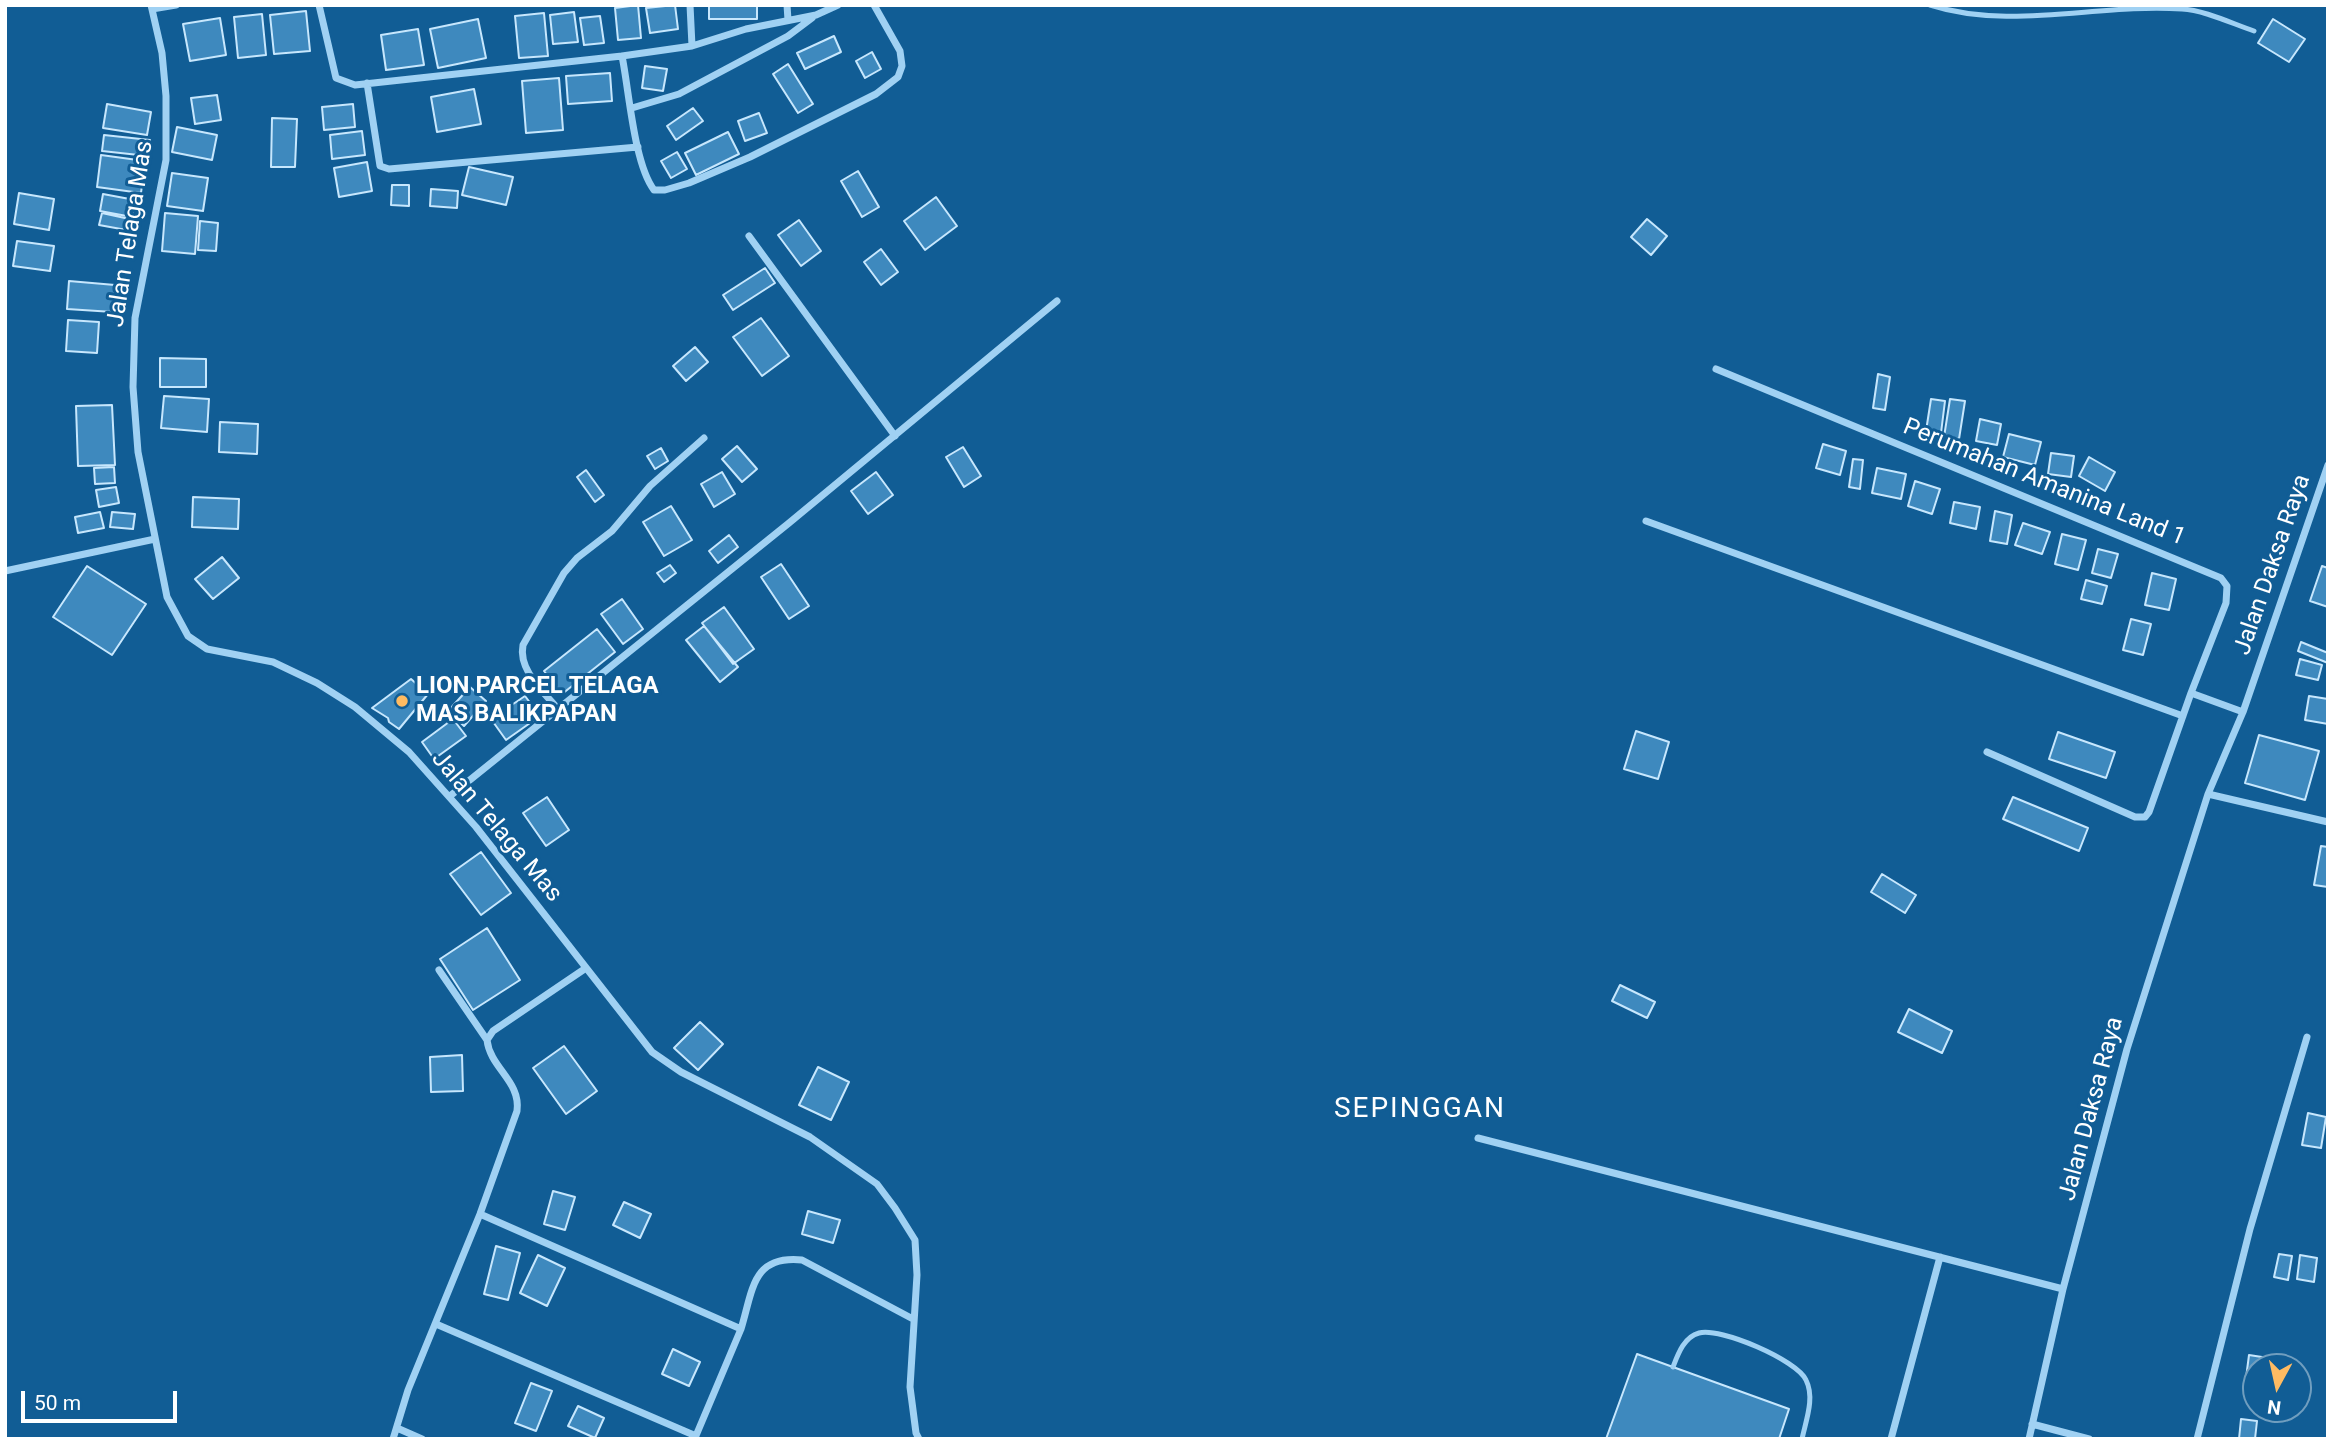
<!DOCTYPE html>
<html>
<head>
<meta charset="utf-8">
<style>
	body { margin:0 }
	#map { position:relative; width:2333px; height:1444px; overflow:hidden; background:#115d95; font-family:Roboto,sans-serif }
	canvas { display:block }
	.frame { position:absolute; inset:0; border:7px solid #fff; pointer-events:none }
	.north { position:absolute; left:2242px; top:1353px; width:70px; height:70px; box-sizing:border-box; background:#115d95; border:2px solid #709ebf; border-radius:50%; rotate:188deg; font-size:19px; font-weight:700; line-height:28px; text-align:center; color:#fff }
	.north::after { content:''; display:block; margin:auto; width:24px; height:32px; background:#ffbb62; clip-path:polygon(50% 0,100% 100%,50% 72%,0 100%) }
	.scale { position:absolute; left:21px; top:1391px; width:156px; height:32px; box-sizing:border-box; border:4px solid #fff; border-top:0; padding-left:9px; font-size:21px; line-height:24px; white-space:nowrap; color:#fff; -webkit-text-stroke:5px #115d95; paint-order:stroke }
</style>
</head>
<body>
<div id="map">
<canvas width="2333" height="1444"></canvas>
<div class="frame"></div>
<div class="north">N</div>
<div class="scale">50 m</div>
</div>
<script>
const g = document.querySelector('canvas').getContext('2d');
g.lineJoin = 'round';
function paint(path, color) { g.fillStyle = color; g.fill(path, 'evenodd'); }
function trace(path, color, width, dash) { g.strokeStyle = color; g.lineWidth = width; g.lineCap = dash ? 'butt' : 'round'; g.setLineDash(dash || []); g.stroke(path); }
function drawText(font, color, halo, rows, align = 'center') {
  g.font = font + ' Roboto,sans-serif'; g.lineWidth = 6; g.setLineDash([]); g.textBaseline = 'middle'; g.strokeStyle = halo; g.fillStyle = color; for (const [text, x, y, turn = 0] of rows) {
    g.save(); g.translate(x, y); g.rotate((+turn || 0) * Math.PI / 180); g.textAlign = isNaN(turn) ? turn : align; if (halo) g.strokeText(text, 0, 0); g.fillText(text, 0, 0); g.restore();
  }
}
const building = new Path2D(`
	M638 5 641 38 618 40 615 8Z
	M675 5 678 29 650 33 646 8Z
	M709 5H757V19H709Z
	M306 11 310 51 274 54 270 15Z
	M574 12 578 42 553 44 550 15Z
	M544 13 548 56 519 58 515 16Z
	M262 14 266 55 238 58 234 17Z
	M600 16 604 43 584 45 580 18Z
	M220 18 226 55 190 61 183 24Z
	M478 19 486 58 438 68 430 29Z
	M2273 19 2305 39 2289 62 2258 43Z
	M418 29 424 65 386 70 381 35Z
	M834 36 841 52 805 69 797 53Z
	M872 52 881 69 865 78 856 61Z
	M788 64 813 104 798 113 773 74Z
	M645 66 667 69 663 91 642 88Z
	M610 73 612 101 568 104 566 76Z
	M559 78 563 130 526 133 522 81Z
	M474 89 481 124 437 132 431 97Z
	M217 95 221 120 195 124 191 98Z
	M107 104 151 112 147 135 103 128Z
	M353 104 355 127 324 130 322 107Z
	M693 108 703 121 676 140 667 126Z
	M759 113 767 133 745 141 738 121Z
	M272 118 297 119 295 167H271Z
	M177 127 217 135 212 160 172 152Z
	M362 131 365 155 332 159 330 135Z
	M728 132 739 154 696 175 685 153Z
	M104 135 150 140 148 156 102 151Z
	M677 152 687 169 671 178 661 161Z
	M101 155 145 161 141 193 97 187Z
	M367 162 372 191 339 197 334 168Z
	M469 167 513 177 506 205 462 195Z
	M858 171 879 207 862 217 841 181Z
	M172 173 208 178 203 211 167 206Z
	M392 185H409V206L391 205Z
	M431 189 458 191 457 208 430 206Z
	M19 193 54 199 49 230 14 224Z
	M103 194 135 200 132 217 100 211Z
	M936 197 957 226 925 250 904 221Z
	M102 213 134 220 132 231 99 225Z
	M165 213 198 216 195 254 162 251Z
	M1647 219 1667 236 1651 255 1631 237Z
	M799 220 821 251 801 266 778 235Z
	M200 221 218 223 216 251 198 250Z
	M17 241 54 246 50 271 13 266Z
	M881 249 898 272 881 285 864 262Z
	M765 268 775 283 733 310 723 295Z
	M69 281 115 285 113 312 67 309Z
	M761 318 789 356 762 376 733 337Z
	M68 320 99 322 97 353 66 351Z
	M695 347 708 362 686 381 673 366Z
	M160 358 206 359V387H160Z
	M1878 374 1890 377 1885 410 1873 408Z
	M164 396 209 399 207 432 161 428Z
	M1931 399 1945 401 1941 433 1926 431Z
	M1950 399 1965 401 1959 439 1944 437Z
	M112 405 115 465 78 466 76 406Z
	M1980 419 2001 424 1997 445 1976 441Z
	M220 422 258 424 257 454 219 452Z
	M2009 434 2041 442 2035 465 2003 457Z
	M1823 444 1846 451 1840 475 1816 468Z
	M737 446 757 469 742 482 722 459Z
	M963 447 981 476 964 487 946 457Z
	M661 448 668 461 655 469 647 456Z
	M2051 453 2074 456 2071 477 2048 474Z
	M2089 457 2115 472 2105 491 2079 476Z
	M1853 459 1863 460 1860 489 1849 487Z
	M114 467 115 483 95 484 94 468Z
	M1877 468 1906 474 1901 499 1872 493Z
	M586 470 604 495 595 502 577 477Z
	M722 472 735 494 714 507 701 484Z
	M876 472 893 495 868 514 851 491Z
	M1915 481 1940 489 1932 514 1908 506Z
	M116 487 119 503 99 507 96 490Z
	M193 497 239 499 238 529 192 527Z
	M1954 502 1980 507 1976 529 1950 523Z
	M671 506 692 540 664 556 643 522Z
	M1995 511 2012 515 2007 544 1990 541Z
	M100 512 104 528 78 533 75 517Z
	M112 512 135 514 133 529 110 527Z
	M2023 523 2050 532 2042 554 2015 545Z
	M2062 534 2086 540 2078 570 2055 564Z
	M729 535 738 547 718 563 709 551Z
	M2098 549 2118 554 2111 578 2092 573Z
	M222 557 239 578 213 599 195 579Z
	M781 564 809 606 789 619 761 577Z
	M670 565 676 573 664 582 657 573Z
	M87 566 146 604 112 655 53 617Z
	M2322 566 2328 568V607L2310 601Z
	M2152 573 2176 579 2169 610 2145 605Z
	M2086 580 2107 586 2102 604 2081 599Z
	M622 599 643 629 623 644 601 614Z
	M724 607 754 649 733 664 702 623Z
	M2131 619 2151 624 2143 655 2123 650Z
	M704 626 738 667 720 682 686 640Z
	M597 629 615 652 562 694 544 671Z
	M2301 642 2328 653V663L2298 651Z
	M2300 659 2322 665 2318 680 2296 675Z
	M411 679 428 694 399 729 389 722 388 718 372 708Z
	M470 687 486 701 464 726 448 711Z
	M525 696 540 716 506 740 491 719Z
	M2309 696 2328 699V724L2305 720Z
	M453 719 466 736 434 759 422 742Z
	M1636 731 1669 742 1658 779 1624 769Z
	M2058 732 2115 752 2106 778 2049 759Z
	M2259 735 2319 751 2305 800 2245 783Z
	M547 797 569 830 546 846 523 813Z
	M2013 797 2088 828 2079 851 2003 819Z
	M2321 846 2328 847V887L2314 885Z
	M481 852 511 893 481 915 450 874Z
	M1882 874 1916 895 1905 913 1871 892Z
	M487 928 520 980 473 1010 440 959Z
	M1620 985 1655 1002 1647 1018 1612 1001Z
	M1909 1009 1952 1031 1942 1053 1898 1032Z
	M700 1022 723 1044 698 1070 674 1048Z
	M564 1046 597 1091 566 1114 533 1068Z
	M462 1055 463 1091 431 1092 430 1057Z
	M818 1067 849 1082 831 1120 799 1105Z
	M2308 1113 2326 1117 2321 1148 2302 1145Z
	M553 1191 575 1197 565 1230 544 1224Z
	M624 1202 651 1214 640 1238 613 1225Z
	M808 1211 840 1220 833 1243 802 1234Z
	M496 1246 520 1253 508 1300 484 1294Z
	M2279 1254 2292 1256 2288 1280 2274 1277Z
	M538 1255 565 1268 547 1306 520 1293Z
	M2300 1255 2317 1258 2314 1282 2297 1279Z
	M673 1349 700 1362 689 1386 662 1374Z
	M1637 1354 1789 1409 1779 1439H1606Z
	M2249 1355 2262 1357 2260 1367H2256V1380L2246 1378Z
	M531 1383 552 1391 536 1431 515 1423Z
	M578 1406 604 1418 595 1438 568 1426Z
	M2241 1419 2257 1421 2255 1439H2239Z`);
paint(building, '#3e89be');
trace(building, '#c7e7fd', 2);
trace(new Path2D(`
	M1930 5C2011 31 2099 3 2182 9 2204 10 2233 24 2254 31
	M1673 1367C1678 1354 1684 1337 1699 1333 1720 1327 1797 1360 1806 1380 1815 1398 1806 1420 1802 1439`), '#a0d1f3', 5);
trace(new Path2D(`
	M151 5 162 53 166 96V160L135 318 133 387 138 452 167 597 188 636 207 649 273 662 317 683 355 707 409 752 476 827 652 1052 681 1072 810 1137 877 1184 895 1208 915 1240 917 1275 910 1387 916 1433 919 1439
	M319 5 336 78 355 85 622 56 692 46 746 29 816 15 838 5
	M690 5 692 46
	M787 5 788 20
	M152 9 176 5
	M622 56C629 90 634 164 654 190H665L689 183 750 157 876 94 898 77 902 66 900 51 874 5
	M367 83 380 166 389 169 638 147
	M632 108 679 94 788 36 812 18
	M749 236 895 436
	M1716 369 2221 578 2227 586 2226 603 2191 693 2149 812 2145 817H2135L1987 752
	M1646 521 2183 716
	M5 571 155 539
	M2191 693 2243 712
	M558 709C543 691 518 670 523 645L564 573 577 558 612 531 650 486 704 438
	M2208 794 2328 822
	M450 796 789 523 1057 301
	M439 970 487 1040
	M1478 1138 2063 1289
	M480 1214 741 1329C753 1290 752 1255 802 1260L913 1319
	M436 1324 696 1436
	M2032 1424 2089 1439
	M397 1428 422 1439
	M695 1438 741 1329
	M393 1439 408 1390 480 1214 517 1111C521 1081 490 1068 487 1040L493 1031 586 968
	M1891 1439 1940 1257
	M2029 1439 2063 1289 2127 1049 2208 794 2243 712 2328 465
	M2197 1439 2250 1229 2307 1037`), '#a0d1f3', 7);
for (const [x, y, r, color] of [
	[402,701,7,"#ffbb62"]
]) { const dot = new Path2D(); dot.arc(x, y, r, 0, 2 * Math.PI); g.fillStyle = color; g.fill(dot); trace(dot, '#115d95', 2.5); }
drawText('24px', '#fff', '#115d95', [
	["Jalan Telaga Mas",131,234,-81],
	["Perumahan Amanina Land 1",2044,483,22],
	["Jalan Daksa Raya",2273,565,-71],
	["Jalan Telaga Mas",496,827,50],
	["Jalan Daksa Raya",2092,1109,-75]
]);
drawText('bold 24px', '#fff', '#115d95', [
	["LION PARCEL TELAGA",416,687],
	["MAS BALIKPAPAN",416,715]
], 'left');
g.letterSpacing = '2px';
drawText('28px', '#fff', '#115d95', [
	["SEPINGGAN",1420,1110]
]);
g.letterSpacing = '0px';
</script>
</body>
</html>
